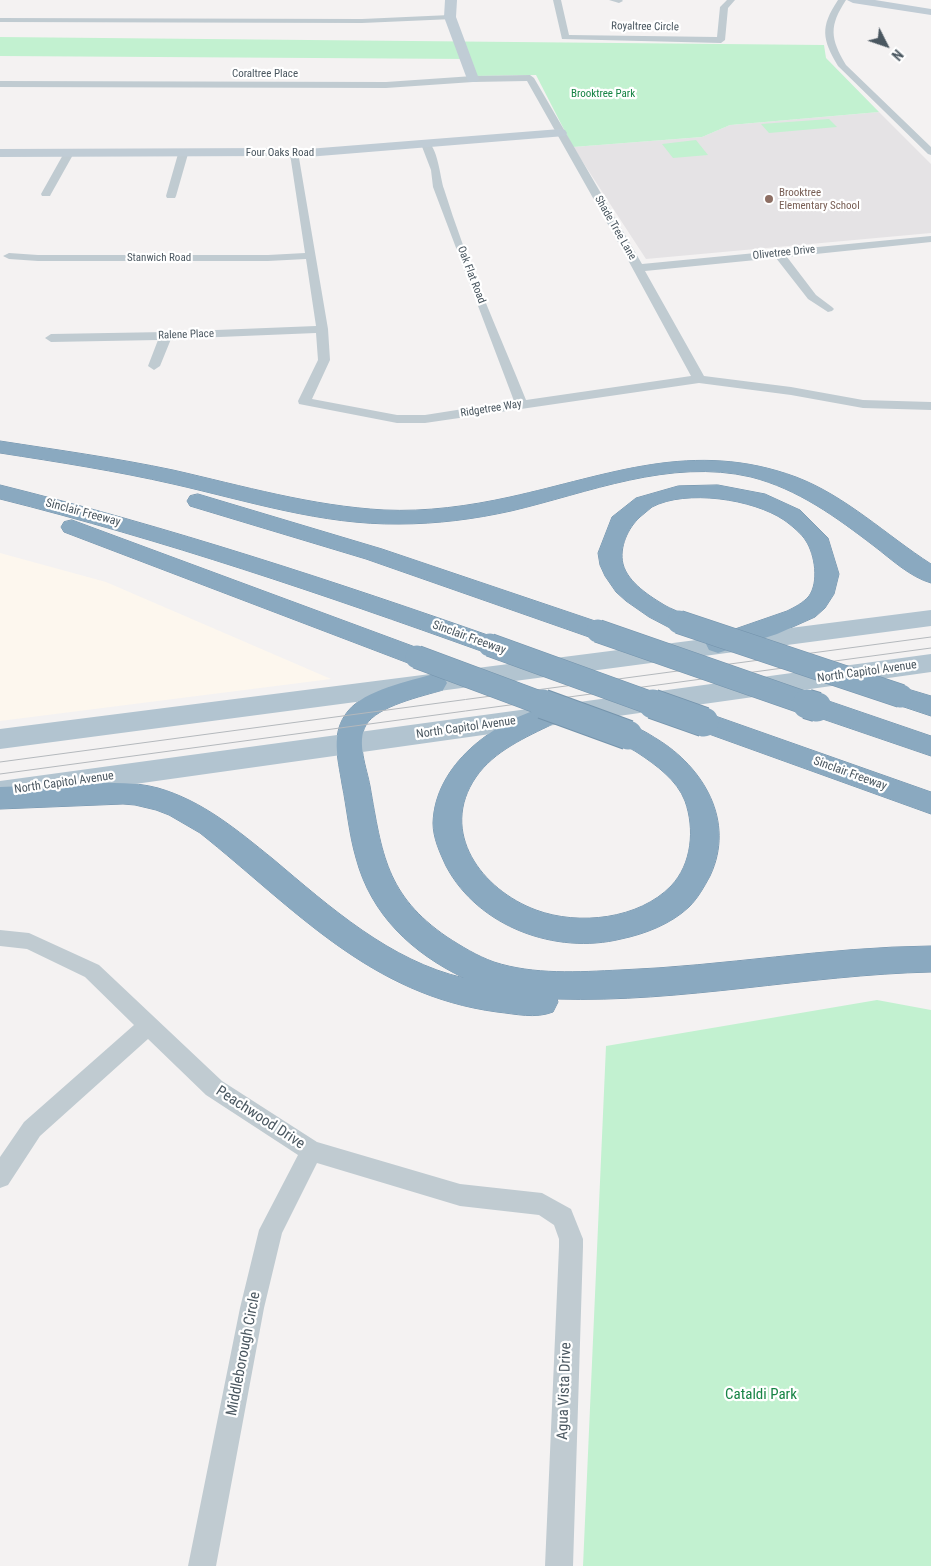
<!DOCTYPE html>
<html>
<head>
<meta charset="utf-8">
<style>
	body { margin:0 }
	#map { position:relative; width:931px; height:1566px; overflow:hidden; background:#f4f2f2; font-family:"Roboto Condensed",sans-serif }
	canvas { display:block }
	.north { position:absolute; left:861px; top:20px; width:50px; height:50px; -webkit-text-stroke:4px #fff; paint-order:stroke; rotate:131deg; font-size:14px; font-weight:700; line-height:20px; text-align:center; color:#4a5760 }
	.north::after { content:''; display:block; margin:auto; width:18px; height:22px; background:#4a5760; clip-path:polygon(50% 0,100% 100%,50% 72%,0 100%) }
</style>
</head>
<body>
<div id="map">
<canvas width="931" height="1566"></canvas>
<div class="north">N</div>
</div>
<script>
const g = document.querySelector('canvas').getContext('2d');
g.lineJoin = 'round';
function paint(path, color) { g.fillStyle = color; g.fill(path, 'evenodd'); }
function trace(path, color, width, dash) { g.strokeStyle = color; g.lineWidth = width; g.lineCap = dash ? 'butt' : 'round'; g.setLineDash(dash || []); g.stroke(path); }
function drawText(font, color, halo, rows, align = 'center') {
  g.font = font + ' "Roboto Condensed",sans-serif'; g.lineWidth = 4.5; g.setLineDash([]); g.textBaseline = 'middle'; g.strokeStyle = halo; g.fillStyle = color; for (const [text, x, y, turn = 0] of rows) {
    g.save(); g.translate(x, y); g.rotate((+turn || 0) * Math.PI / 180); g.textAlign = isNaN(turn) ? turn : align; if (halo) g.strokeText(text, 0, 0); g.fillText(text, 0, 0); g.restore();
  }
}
paint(new Path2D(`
	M0 553 106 582 331 679 0 721Z`), '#fdf7ee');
paint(new Path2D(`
	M879 112 931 164V233L646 259 573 147 702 137 730 125Z`), '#e5e3e5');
paint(new Path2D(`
	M0 37 824 45 826 58 879 112 730 125 702 137 573 147 536 75 476 76 471 59 0 56Z
	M829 119 837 127 769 133 761 124Z
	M696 140 708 155 673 158 662 144Z
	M877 1000 931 1010V1566H583L606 1046Z`), '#c2f1d0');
const highway = new Path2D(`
	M0 441C58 450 116 458 173 470 243 486 312 506 384 510 426 512 469 506 510 497 610 475 693 439 796 477 846 496 886 535 931 564V583C910 577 891 559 874 546 836 517 798 489 751 477 670 458 588 493 511 511 475 519 437 524 399 524 322 525 248 501 173 484 116 471 58 462 0 453Z
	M0 485C169 527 334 581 499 639L502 645 499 651 490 654 481 651C322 594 164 540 0 499Z
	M718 485 765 494 800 510 828 538 839 574 834 594 825 608 815 617 777 634 718 653 709 650 706 644 709 638 787 611C795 607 803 603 809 596 819 582 815 555 806 541 802 534 791 525 784 520 753 499 686 489 652 507 648 510 644 514 640 517 628 528 619 547 623 564 628 583 651 597 666 606 675 611 686 613 691 622L688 628 679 630 670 628 649 617 626 601 616 592 605 576 600 565 598 553 612 517 636 498 678 486Z
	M198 494 382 549 607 625 610 631 607 637 598 640 589 637 366 559 190 506 187 501 190 496Z
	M72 520 426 651 430 657 426 663 417 666 408 663 64 532 61 527 64 522Z
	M434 674 443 676 447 683 443 690C423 696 377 706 366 725 356 742 367 769 370 786 382 854 386 895 447 937 461 946 477 956 494 962 534 975 579 972 620 970 724 966 827 947 931 946V972C806 975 682 1003 557 999L558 1002 553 1012C535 1019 516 1014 497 1012 370 995 295 909 200 833L169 815 156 810 135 805 123 804 0 809V787C26 786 53 785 79 784 106 783 132 781 158 788 203 801 237 830 273 859 330 907 390 961 464 978 412 953 371 915 356 858 349 834 347 809 342 784 338 758 330 733 348 711 365 690 409 681 434 674Z
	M901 687 931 696V716L892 703 888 696 892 689Z
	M817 697 931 736V756L808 714 804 707 808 700Z
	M544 707 553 710 557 717 553 724C526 737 494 751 476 777 438 832 482 890 536 910 579 926 639 919 671 886 692 864 695 829 685 801 677 780 656 765 638 753 629 747 620 745 615 735L619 728C633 723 644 731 657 739 703 767 736 821 710 876 704 887 698 898 689 907 671 924 645 934 621 939 556 955 478 927 446 866 440 853 433 838 433 823 435 764 493 723 544 707Z
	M704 712 931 792V814L695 729 691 722 695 715Z`);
trace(highway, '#7594ac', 1);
paint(new Path2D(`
	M553 0H561L569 35 717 37 720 7 727 0H735L728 8 725 40 721 43 562 39Z
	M609 0H622L623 1 619 3Z
	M838 0H846C829 26 830 38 846 65L931 147V155L928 154 838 66C822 39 820 27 838 0Z
	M450 15 454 17 453 19 362 23 0 22V18L362 19Z
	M530 75 534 78 642 264 931 236V242L787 257 816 295 832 307 834 309 832 311 828 312 808 299 776 258 645 271 704 376 791 387 863 400 931 402V410L863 408 791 395 699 383 425 423H397L299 404 298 401 318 360 316 333 171 339 160 366 154 370 148 366 158 340 51 342 45 338 51 334 166 332 316 326 306 259 268 261H38L9 259 3 256 9 253 38 255H268L305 253 290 154 295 151 298 152 328 329 330 360 312 399 397 415H425L514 401 433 187 431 170 421 144 426 141C438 145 440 178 444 189 466 261 498 330 526 400L691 376 628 260 527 81 473 82 386 88 0 87V81L386 82 473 76Z
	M69 150 74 153 51 194 50 196H42L41 194 64 153Z
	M183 151 188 154 176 196 175 198H167L166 196 178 154Z
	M0 930 29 933 99 965 222 1081 317 1142 460 1184 542 1193 571 1209 583 1239V1247L573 1566H545L559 1247V1239L554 1225 539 1215 460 1206 317 1163 282 1233 264 1308 216 1566H188L240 1308 259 1230 298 1155 206 1095 148 1039 40 1136 8 1185 0 1188V1157L24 1122 134 1025 85 977 27 949 0 946Z`), '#c0cbd1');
paint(new Path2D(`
	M445 0H457L456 17 479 79 477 82H469L467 79 444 17Z
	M847 0H875L931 9V15L853 3Z
	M560 129 565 130 567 133 565 136 295 158 274 156 0 157V149L274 148 295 150Z`), '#c0ccd5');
paint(new Path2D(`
	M931 610V626L0 749V729Z
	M931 654V672L0 803V781Z`), '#b2c4d0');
paint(highway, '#8aa9c0');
trace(new Path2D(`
	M0 762 931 637
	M0 774 931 648`), '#b4b8bc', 1);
const highwayBridgeFar1 = new Path2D(`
	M679 622 901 696
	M598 631 811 705
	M490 645 656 705
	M417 657 546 705`);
const highwayBridge = new Path2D(`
	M543 704 628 735
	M653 704 704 722
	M807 704 817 707`);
trace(highwayBridgeFar1, '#7594ac', 24, []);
trace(highwayBridge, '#7594ac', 31, []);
trace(highwayBridgeFar1, '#8aa9c0', 23);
trace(highwayBridge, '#8aa9c0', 29);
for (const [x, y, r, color] of [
	[769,199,5,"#8d6e63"]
]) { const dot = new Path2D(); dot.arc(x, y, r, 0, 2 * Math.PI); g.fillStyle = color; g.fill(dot); trace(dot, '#fff', 2); }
drawText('11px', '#4a5760', '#fff', [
	["Royaltree Circle",645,27,1],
	["Coraltree Place",265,74],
	["Four Oaks Road",280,153],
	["Shade Tree Lane",615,228,60],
	["Olivetree Drive",784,253,-6],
	["Stanwich Road",159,258],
	["Oak Flat Road",471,275,69],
	["Ralene Place",186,335,-2],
	["Ridgetree Way",491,409,-9]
]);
drawText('11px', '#178445', '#fff', [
	["Brooktree Park",603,94]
]);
drawText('11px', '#785e54', '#fff', [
	["Brooktree",779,193],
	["Elementary School",779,206]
], 'left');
drawText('12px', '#4a5760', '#fff', [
	["Sinclair Freeway",83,513,15],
	["Sinclair Freeway",469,638,20],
	["North Capitol Avenue",867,672,-8],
	["North Capitol Avenue",466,728,-8],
	["Sinclair Freeway",850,774,20],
	["North Capitol Avenue",64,783,-8]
]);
drawText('15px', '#4a5760', '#fff', [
	["Peachwood Drive",260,1118,33],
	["Middleborough Circle",244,1354,-79],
	["Agua Vista Drive",565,1391,-88]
]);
drawText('15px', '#178445', '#fff', [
	["Cataldi Park",761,1395]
]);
</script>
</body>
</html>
